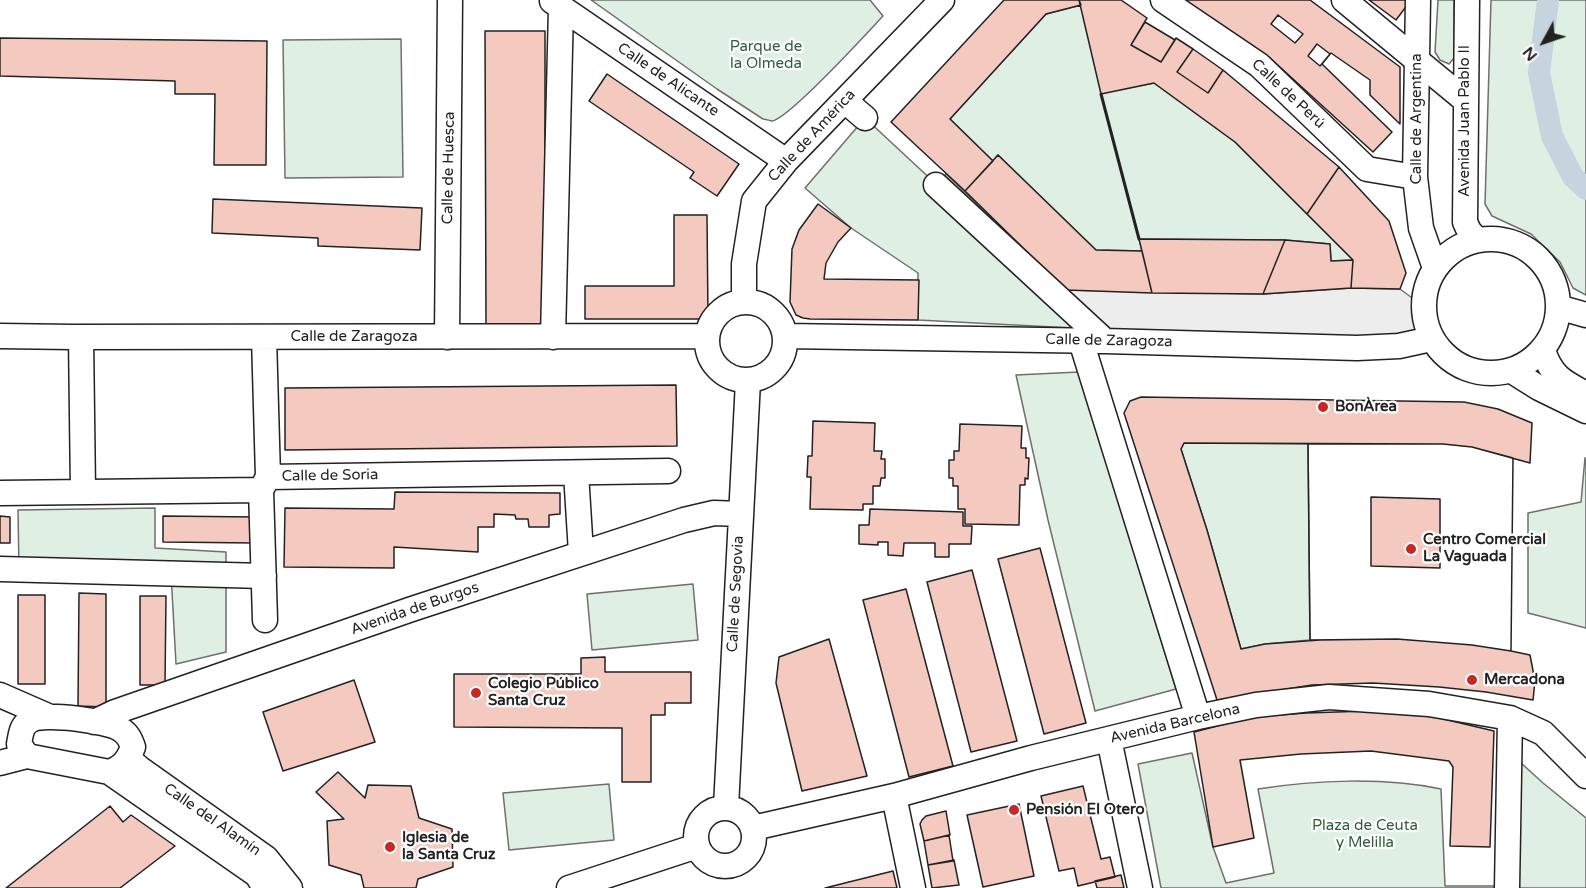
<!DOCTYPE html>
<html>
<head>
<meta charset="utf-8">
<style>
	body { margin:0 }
	#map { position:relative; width:1586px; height:888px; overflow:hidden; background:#fff; font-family:"Varela Round",sans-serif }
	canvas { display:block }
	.north { position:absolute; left:1514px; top:12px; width:60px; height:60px; -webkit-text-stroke:4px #fff; paint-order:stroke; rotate:230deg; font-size:16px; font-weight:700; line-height:24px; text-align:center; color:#222 }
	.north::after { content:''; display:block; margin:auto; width:21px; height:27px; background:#222; clip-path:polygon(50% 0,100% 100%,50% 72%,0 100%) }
</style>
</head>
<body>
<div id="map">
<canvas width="1586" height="888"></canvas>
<div class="north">N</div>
</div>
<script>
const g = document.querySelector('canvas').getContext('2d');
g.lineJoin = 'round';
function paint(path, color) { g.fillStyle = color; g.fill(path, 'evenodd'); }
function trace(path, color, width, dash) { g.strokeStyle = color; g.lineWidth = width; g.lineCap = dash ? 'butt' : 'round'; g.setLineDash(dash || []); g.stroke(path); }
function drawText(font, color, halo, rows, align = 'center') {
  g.font = font + ' "Varela Round",sans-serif'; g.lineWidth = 4.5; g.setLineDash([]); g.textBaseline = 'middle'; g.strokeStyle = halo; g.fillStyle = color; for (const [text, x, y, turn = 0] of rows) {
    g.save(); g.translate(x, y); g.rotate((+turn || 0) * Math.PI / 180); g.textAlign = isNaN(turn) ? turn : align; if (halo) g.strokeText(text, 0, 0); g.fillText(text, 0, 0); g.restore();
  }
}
const green = new Path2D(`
	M591 0H870L883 16C866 34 790 118 772 121 772 121 764 119 763 119L717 89Z
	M1438 0H1454V58L1449 64 1440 60 1435 52Z
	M1491 0H1586V295L1573 288 1560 262 1531 234 1492 216 1485 204Z
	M1081 5 1102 93 1154 83 1235 142 1353 260 1331 261 1330 244 1285 240 1139 239 1138 234 1142 251 1096 250 998 155 993 161 950 119 1046 14Z
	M401 39 403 177 285 178 283 40Z
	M865 118 1092 329 918 320V273L851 228 805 188Z
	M1079 372 1176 689 1095 711 1048 520 1016 375Z
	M1184 443 1308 444 1310 640 1265 644 1241 649 1207 530 1181 449Z
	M1585 458H1586V628L1528 613V513L1581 502Z
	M155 508V548L226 552V652L176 664 171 573 19 572 18 510Z
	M693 584 698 640 592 650 587 594Z
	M1192 753 1213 847 1226 883 1274 873 1258 789C1315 780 1384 777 1441 789L1445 886H1504V888H1161L1138 764Z
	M1520 762 1543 783 1586 818V888H1513Z
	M609 784 614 840 509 850 503 793Z`);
paint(green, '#e0efe3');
trace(green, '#6f6f6f', 1.5);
const parking = new Path2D(`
	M946 174 1067 290 1263 294 1351 288 1400 289 1423 306 1425 322 1431 339 1105 341 936 185Z`);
paint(parking, '#ededed');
trace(parking, '#6f6f6f', 1.5);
trace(new Path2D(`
	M1548 0 1539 73 1552 136 1573 177 1586 189`), '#c7d3dd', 22);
const building = new Path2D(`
	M1004 0H1079L1081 5 1046 14 950 119 993 161 965 191 891 122Z
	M1079 0H1121L1147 18 1131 45 1161 62 1176 38 1193 49 1177 72 1208 93 1223 70 1339 167 1307 214 1235 142 1154 83 1101 94Z
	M1179 0H1310L1400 67V124L1370 95V80L1331 53 1322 64 1392 132 1373 152 1270 58ZM1278 15 1303 34 1295 43 1271 24ZM1317 44 1330 54 1320 66 1308 56Z
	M1369 0H1411L1396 20Z
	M1145 22 1175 40 1161 62 1131 45Z
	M485 31H545V325H486Z
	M0 38 267 41 266 165H214L215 94H175V81L0 76Z
	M1193 49 1223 70 1208 93 1177 72Z
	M607 74 739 164 717 196 690 178 694 172 589 101Z
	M998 155 1096 250 1142 251 1152 293 1066 290 965 191Z
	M1339 167 1389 221 1406 273 1400 289 1351 288 1353 260 1307 214Z
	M213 199 422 208 420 250 318 246V238L212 233Z
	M818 204 851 228 838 242 826 263 824 279 919 280 918 320 810 319 803 318 796 315 790 302 792 249 799 230Z
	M674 215H707L708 319H585V286H674Z
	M1139 239 1285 240 1263 294 1152 293Z
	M1285 240 1330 244 1331 261 1353 260 1351 288 1263 294Z
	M676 385 677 446 285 450V388Z
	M1141 397 1464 402 1498 409 1532 423 1530 463 1472 447 1443 444 1184 443 1181 449 1207 530 1241 649 1265 644 1320 640 1397 639 1472 645 1511 651 1530 655 1535 681 1533 700 1486 692 1439 687 1373 683 1312 685 1217 700 1124 413 1130 401Z
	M813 421 875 423 874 451H882L881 459H885V478H881L880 486H873V504H863V510L810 509 811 477H807L808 456H812Z
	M960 424 1022 426 1021 448H1026V458H1029L1028 479 1025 478V485H1020L1019 525 965 524V509H958V486H953V478H949V460H954V451H959Z
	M1308 444H1443L1472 447 1513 458 1511 651 1472 645 1397 639 1310 640ZM1371 497 1440 499V568L1371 566Z
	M1308 444H1443L1472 447 1513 458 1511 651 1472 645 1397 639 1310 640Z
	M395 492 560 493V514L549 515V527H529L528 519H516L515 515 494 514V527H478V552L394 547V568L284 567 285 508 394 509Z
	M870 509 963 512V526H972L971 544H949V557H935V543H904L903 556 888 555V542H878V545L859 544V525H869Z
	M0 516 10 517V543H0Z
	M163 516 256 517V543L163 542Z
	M1040 548 1086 723 1044 734 998 559Z
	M972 570 1017 741 971 752 927 582Z
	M906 589 953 766 909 777 863 600Z
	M79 593 106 594V707L78 706Z
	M18 595H45V684H18Z
	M140 596H166L165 685H140Z
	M829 639 867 776 802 791 776 683 779 657Z
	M605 657V672H691V703H665V715H651V782H622V728L454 727V674H581V658Z
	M354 680 375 742 283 771 263 712Z
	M1367 711 1435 717 1494 731 1490 847 1450 846 1453 767 1449 761 1371 751 1301 754 1240 760 1254 838 1213 847 1194 732 1252 717 1306 713Z
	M338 772 365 798 368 785 411 786 419 818 452 829 453 867 418 879 416 888H364L361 875 329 865 327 821 344 819 316 792Z
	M1083 786 1101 859 1110 857 1115 877 1078 886 1074 868 1059 871 1041 796Z
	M1019 804 1034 876 983 887 967 815Z
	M110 806 123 822 131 815 175 846 120 888H6Z
	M946 811 950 835 924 841 920 824 922 820 926 816Z
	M949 835 953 861 928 865 924 841Z
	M954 860 959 885 932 888 928 865Z
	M893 871 897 888H825Z
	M1121 875 1124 888H1097L1095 881Z`);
paint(building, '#f3c9c0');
trace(building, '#222', 1.5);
const minor = new Path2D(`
	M1163 0 1259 65 1367 169 1415 177
	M1344 0 1465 100
	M1418 0 1415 177 1421 228 1435 268
	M1467 0 1465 222 1469 231 1476 239
	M552 1 786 161
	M845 101 865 118
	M936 185 1105 341
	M1424 306a67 67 0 1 1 134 0a67 67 0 1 1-134 0Z
	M744 301V264L754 201 786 161 942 0
	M707 341a39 39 0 1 1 78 0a39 39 0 1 1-78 0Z
	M1558 307 1586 315
	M0 336 72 337 707 336
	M786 336 1105 341 1357 348 1399 346 1431 339
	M81 337 83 492
	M264 337 268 477
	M447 337 450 0
	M553 337 561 8
	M1081 341 1198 717
	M1543 350C1551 376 1563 382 1586 394
	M1512 371 1539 388 1586 411
	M576 473 581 553
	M261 490 265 620
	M0 493 261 490 268 477 668 471
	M0 569 264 576
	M0 695 48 716
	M94 722 115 712 412 609 684 520 714 513 740 514
	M1109 739 1140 888
	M129 759 139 768 266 858 290 888
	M0 763 27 756 109 772C123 767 128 760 133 747 130 739 128 734 120 729 107 721 44 712 31 720 21 725 21 734 19 744L27 756
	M109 772 257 875 265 888
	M894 796 913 888
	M726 807 748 381
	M696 837a29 29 0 1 1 58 0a29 29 0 1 1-58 0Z
	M753 828 894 796 1031 758 1198 717 1256 705 1329 697 1429 704 1510 718 1543 733 1586 776
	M569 888 697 846
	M1507 888 1510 718`);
trace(minor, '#222', 27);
trace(minor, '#fff', 24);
trace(new Path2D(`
	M1101 94 1139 239`), '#222', 3);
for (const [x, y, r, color] of [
	[1323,407,6,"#c62828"],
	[1411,549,6,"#c62828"],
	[1472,680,6,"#c62828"],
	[476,693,6,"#c62828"],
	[1014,810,6,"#c62828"],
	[390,847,6,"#c62828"]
]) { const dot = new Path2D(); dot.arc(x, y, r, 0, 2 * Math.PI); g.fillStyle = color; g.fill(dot); trace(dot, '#fff', 2); }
drawText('15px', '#2f5e38', '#fff', [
	["Parque de",766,47],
	["la Olmeda",766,64],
	["Plaza de Ceuta",1365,826],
	["y Melilla",1365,843]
]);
drawText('15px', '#222', '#fff', [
	["Calle de Alicante",668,80,34],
	["Calle de Perú",1288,94,43],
	["Calle de Argentina",1417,119,-90],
	["Avenida Juan Pablo II",1465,121,-90],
	["Calle de América",812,136,-47],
	["Calle de Huesca",449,168,-89],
	["Calle de Zaragoza",354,337],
	["Calle de Zaragoza",1109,341,1],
	["Calle de Soria",330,476,-1],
	["Calle de Segovia",736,594,-87],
	["Avenida de Burgos",415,609,-19],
	["Avenida Barcelona",1175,724,-13],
	["Calle del Alamín",212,820,35]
]);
drawText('bold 15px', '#222', '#fff', [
	["BonÀrea",1335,407],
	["Centro Comercial",1423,540],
	["La Vaguada",1423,557],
	["Mercadona",1484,680],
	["Colegio Público",488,684],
	["Santa Cruz",488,701],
	["Pensión El Otero",1026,810],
	["Iglesia de",402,838],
	["la Santa Cruz",402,855]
], 'left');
</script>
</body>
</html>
